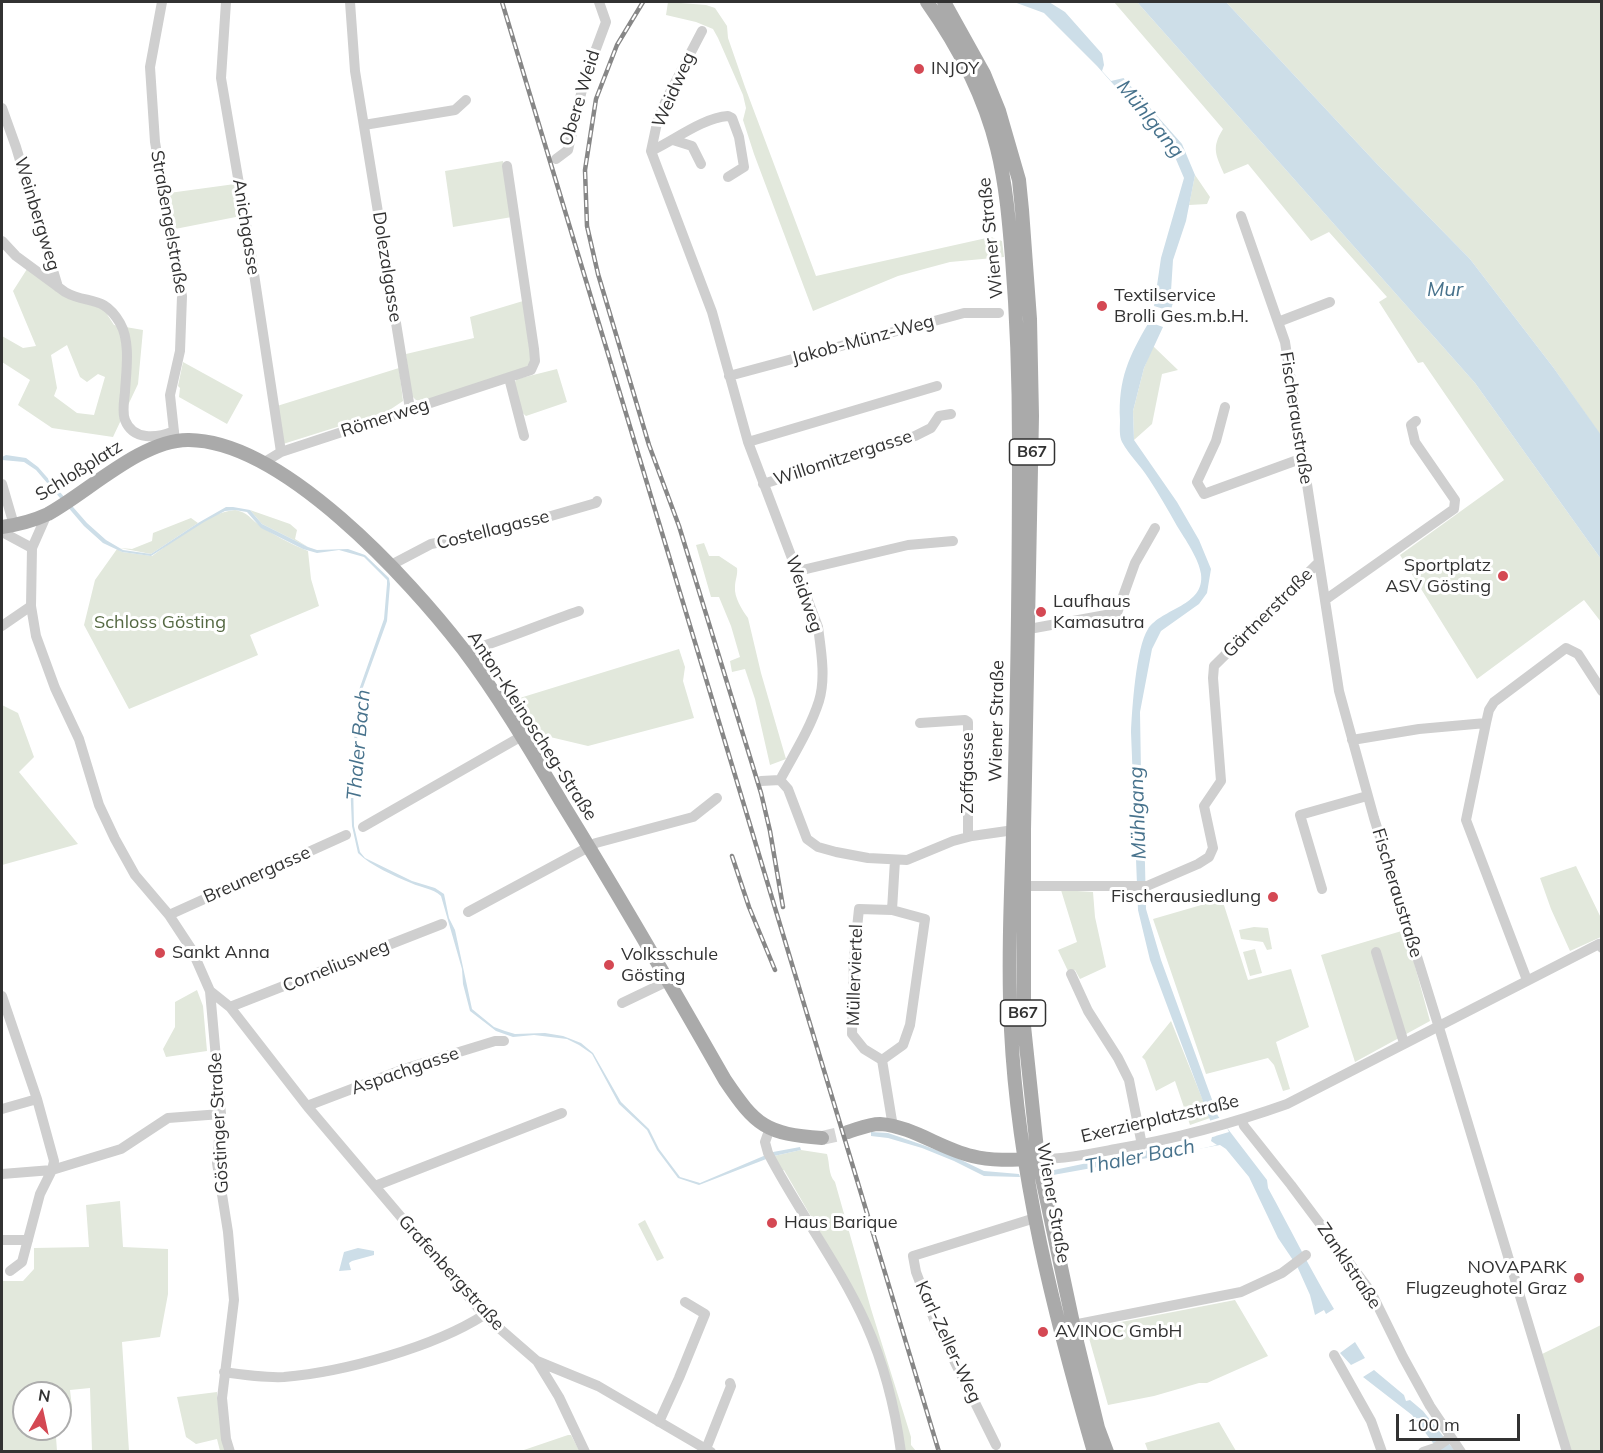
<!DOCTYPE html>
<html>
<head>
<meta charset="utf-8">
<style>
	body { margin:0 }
	#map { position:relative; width:1603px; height:1453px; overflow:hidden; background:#fff; font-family:Mulish,sans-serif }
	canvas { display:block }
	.frame { position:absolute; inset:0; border:3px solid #323232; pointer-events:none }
	.north { position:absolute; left:12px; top:1381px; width:60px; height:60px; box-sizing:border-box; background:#fff; border:2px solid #adadad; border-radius:50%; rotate:9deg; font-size:16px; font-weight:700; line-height:24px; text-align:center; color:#323232 }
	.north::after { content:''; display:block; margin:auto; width:21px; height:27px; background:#d44853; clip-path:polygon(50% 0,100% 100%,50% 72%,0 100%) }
	.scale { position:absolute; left:1396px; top:1414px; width:124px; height:27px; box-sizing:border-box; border:3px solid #323232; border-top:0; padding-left:8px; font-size:18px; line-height:21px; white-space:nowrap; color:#323232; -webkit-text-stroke:4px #fff; paint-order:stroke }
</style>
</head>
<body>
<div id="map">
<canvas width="1603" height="1453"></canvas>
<div class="frame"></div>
<div class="north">N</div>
<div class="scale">100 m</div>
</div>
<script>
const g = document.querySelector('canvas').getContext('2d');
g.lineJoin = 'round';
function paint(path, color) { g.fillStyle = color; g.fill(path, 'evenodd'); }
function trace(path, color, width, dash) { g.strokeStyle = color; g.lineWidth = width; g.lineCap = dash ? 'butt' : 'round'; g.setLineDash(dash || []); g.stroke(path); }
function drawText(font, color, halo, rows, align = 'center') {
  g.font = font + ' Mulish,sans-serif'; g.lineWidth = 6; g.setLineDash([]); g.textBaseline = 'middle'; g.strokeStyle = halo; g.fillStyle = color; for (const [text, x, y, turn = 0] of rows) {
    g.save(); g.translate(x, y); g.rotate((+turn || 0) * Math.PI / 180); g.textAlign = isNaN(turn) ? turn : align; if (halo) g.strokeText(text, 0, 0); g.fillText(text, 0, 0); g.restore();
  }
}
paint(new Path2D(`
	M668 2 706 5 715 8 727 26 728 38 745 87 816 276 991 237 1002 241 1004 257 950 262 898 276 813 311 754 154 743 120 746 108 743 95 718 38 713 29 696 22 666 15Z
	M1114 2H1137L1475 383 1601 559V622L1584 600 1477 679 1400 555 1504 480 1423 362 1418 363 1379 302 1387 297 1329 232 1311 241 1248 164 1224 174C1216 155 1211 148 1223 129Z
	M1226 2H1601V436L1553 367 1470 259 1377 164Z
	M503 161 512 217 453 227 445 171Z
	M1195 175 1210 197 1207 204 1189 205Z
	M235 184 241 216 175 229 169 193Z
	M27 269 103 308 114 325 143 330 138 384 113 437 52 428 18 405 30 380 2 362V336L23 348 36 346 13 291ZM67 345 80 377 87 382 98 374 105 377 94 415 77 413 54 396 57 388 51 355Z
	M523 301 531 361 526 368 423 401 416 400 411 395 406 354 474 338 470 317Z
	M1153 346 1178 370 1162 374 1152 424 1134 440 1133 411 1144 368Z
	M183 362 243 395 227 424 179 397 180 388 178 386Z
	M399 368 403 401 388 411 283 444 277 406Z
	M557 369 567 402 526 416 519 410 514 383 517 379Z
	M235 510C249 513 248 517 258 524 273 535 291 544 308 551L311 579 319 606 250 635 258 655 129 709 84 625 95 580 117 549 122 552 152 556C174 541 208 512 235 510Z
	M250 510 290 524 297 530 295 539 308 547 262 524Z
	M191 518 198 523 151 554 120 548 132 549 152 541 153 533Z
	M704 543 709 556H719L737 568C738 575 735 580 735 587 734 597 742 610 748 618L761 673 786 759 770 765 755 699 745 669 732 672 730 661 740 657 731 626 719 597H711L696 545Z
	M679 649 685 667 683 681 694 718 588 746 529 732 510 701Z
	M2 705 18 713 34 757 19 772 78 844 2 865Z
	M1576 866 1601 918V937L1570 951 1551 909 1540 878Z
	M1061 890 1093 892 1095 917 1106 967 1080 979 1075 970 1068 971 1058 950 1077 942Z
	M1222 899 1248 980 1291 969 1309 1027 1276 1042 1290 1089 1283 1091 1274 1065 1268 1058 1206 1074 1153 919Z
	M1254 927 1268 928 1272 949 1267 950 1263 942 1241 939 1239 930Z
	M1405 930 1430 1021 1355 1062 1321 955Z
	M1255 949 1262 973 1250 976 1243 952Z
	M197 990 203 1006 207 1051 166 1057 163 1049 175 1027V1002Z
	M1171 1021 1210 1118 1190 1125 1175 1081 1156 1091 1145 1060 1142 1057Z
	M801 1150 827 1154C830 1164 828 1174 835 1182L871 1309 911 1437V1445L916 1451H905L898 1409 827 1244 784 1170 782 1171 774 1156Z
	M120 1201 123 1247 168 1249V1294L160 1337 122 1342 129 1451H92L90 1388 70 1390 72 1407 69 1418 56 1437 57 1451H2V1281H23L34 1269V1248L89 1247 86 1205ZM24 1393H60V1429H24Z
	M645 1220 664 1258 657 1261 638 1224Z
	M1235 1300 1268 1356 1207 1383H1199L1154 1396 1108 1405 1087 1331 1090 1328Z
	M1601 1325V1451H1569L1540 1355Z
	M217 1392V1396L226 1451H220L217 1439 196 1444 186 1437 177 1397Z
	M1219 1422 1236 1451H1148L1145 1443Z
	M568 1435H571L580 1452H518Z`), '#e2e8dc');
paint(new Path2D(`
	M1014 2H1049L1065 12 1182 144 1195 175 1186 221 1173 260 1171 291 1174 300 1169 315H1167V310L1154 306 1161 258 1184 178 1172 150 1097 66 1044 13Z
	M1137 2H1226L1377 164 1470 259 1553 367 1601 435V559L1475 383Z
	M1149 322 1163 327 1144 368 1133 411 1134 440 1177 502 1199 540 1211 569 1207 593 1199 604 1161 631 1152 649 1140 712 1141 772 1144 820 1146 909 1161 960 1218 1116 1267 1180 1268 1188C1290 1228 1310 1269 1334 1309L1326 1314 1324 1310 1315 1315 1310 1295 1297 1266 1278 1238 1249 1177 1226 1149 1220 1145 1053 1175 1054 1170 1216 1136 1150 960 1138 910 1131 732C1132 710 1136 647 1148 629 1162 608 1205 606 1201 574 1199 559 1185 539 1177 526 1168 510 1159 494 1149 479 1141 466 1129 455 1122 442 1119 436 1120 427 1120 420 1118 379 1129 356 1149 322Z
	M6 455 26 458 38 467 87 523 106 540 123 550 151 554 198 523 226 507H233L250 510 262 524 308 547 317 550 348 549 365 555 389 578 390 584 387 621 362 690 353 783 354 826 360 852 365 858 412 881 435 888 444 894 449 918 455 930 472 1009 494 1027 505 1031 515 1034 545 1033 563 1036 581 1043 593 1053 621 1102 649 1129 659 1149 680 1177 700 1183 773 1152 800 1147 801 1150 774 1156 699 1185 678 1178 657 1150 647 1130 619 1104 592 1054 579 1045 567 1039 534 1035 513 1037 496 1031 470 1011 463 984 462 969 441 896C432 888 422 888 411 883 394 876 371 866 358 853L352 826 350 782 359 690 384 619 387 584V580L364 557 339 550 317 553 303 549 261 528 247 512 235 510 225 511 204 522 151 556 122 552 103 543 84 526 36 470 24 462 2 460V457Z
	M871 1132 888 1133 923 1145 955 1157 984 1171 1019 1174 1020 1177 984 1176 954 1161 922 1148 888 1138 871 1136Z
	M358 1248 374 1251V1255L352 1261 349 1263 351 1270 339 1271 344 1252Z
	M1355 1342 1365 1358 1351 1365 1340 1353Z
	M1374 1370 1404 1395 1406 1401 1410 1400 1423 1411 1455 1451H1439L1412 1415 1363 1377Z`), '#cddee8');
paint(new Path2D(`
	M1102 53 1119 67 1128 77 1111 81 1102 71 1104 65Z
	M1222 1117 1229 1132 1212 1137 1211 1141 1217 1145 1191 1151 1193 1144 1187 1140 1212 1135 1209 1121Z`), '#fff');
trace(new Path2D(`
	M822 1138 848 1132`), '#d6d6d6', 14, [14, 7]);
trace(new Path2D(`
	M162 2 150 67 155 142 182 296 180 351 170 395 175 441
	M226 2 221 78 251 254 281 452
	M350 2 355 71 410 409
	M702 31 666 100 657 123 651 151 712 312 748 442 818 627C821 650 826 678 819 701 810 729 794 754 780 780
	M2 108 16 147 58 287
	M364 125 455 110 466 100
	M673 140 692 146 701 164
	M651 151C675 140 702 118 728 116L732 118 739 137 744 167 728 177
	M556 159 568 150 584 81 606 22 599 2
	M1241 216 1285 342 1339 691 1374 818 1441 1034 1567 1452
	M2 241 16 256 65 292C88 305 103 294 120 323 131 342 126 372 125 392 124 401 122 412 125 420 133 441 157 438 174 431
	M1278 322 1330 302
	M729 376 964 313H999
	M509 378 524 436
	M1225 407 1216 441 1197 482 1204 494 1303 458
	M748 442 937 386
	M263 463 281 452 531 370 535 361 534 349 507 166
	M2 484 14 525
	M763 484 915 436 931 428 939 416 951 414
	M47 514 32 548 31 606 36 636 55 688 79 739 99 805 115 839 135 875 169 915 192 950 210 991 221 1114 217 1163 228 1232 234 1300 222 1398 226 1439 230 1452
	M2 532 32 548
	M391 565 431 544 506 529 596 503 597 501
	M798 571 908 545 953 541
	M1325 600 1454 509 1455 500 1415 442 1411 425 1416 421
	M2 626 31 606
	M1029 629 1117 613 1135 563 1155 528
	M465 652C504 640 541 624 579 611
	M920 723 965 720 968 722V837
	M1486 723 1466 820 1527 980
	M1352 740 1419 729 1486 723 1489 710 1494 702 1566 648 1578 654 1602 691
	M761 781 780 780 788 789 807 839 818 847 836 852 868 858 907 860 953 841 972 836 1021 829
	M363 827 522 736
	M1025 886H1147L1198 864 1209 857 1213 848 1204 806 1221 781 1213 678 1214 666 1318 563
	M1322 889 1300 815 1367 796
	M892 910 895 860
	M468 912 596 843 693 817 717 798
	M169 915 346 835
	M1376 952 1404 1043
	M1071 974 1088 1011 1118 1058 1129 1080 1142 1145
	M210 991 230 1007 307 1106 484 1315 537 1361 598 1386 711 1452
	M2 996 37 1099 54 1161 52 1170 40 1194 22 1262 10 1271
	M622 1003 668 981
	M230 1007 442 924
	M882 1060 903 1045 910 1025 925 919 892 910 859 909 854 956 852 1034 864 1049 882 1060 893 1127
	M307 1106 407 1068 495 1041H504
	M2 1109 37 1099
	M1242 1120 1244 1126 1291 1185 1371 1292 1403 1357 1430 1406 1461 1452
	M770 1128 765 1142 768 1153C798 1211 839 1264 866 1324 884 1364 895 1408 901 1452
	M1038 1159C1065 1159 1089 1154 1116 1149 1174 1139 1231 1124 1287 1104L1599 944 1602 948
	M2 1174 52 1170 121 1149 168 1118 221 1114
	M375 1186 562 1113
	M2 1240H28
	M1073 1325 1241 1292 1282 1273 1306 1255
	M1334 1355 1371 1421 1382 1452
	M537 1361 559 1397 585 1452
	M224 1372C244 1375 264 1378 284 1377 344 1372 434 1347 484 1315
	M659 1422 679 1378 705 1314 685 1302
	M996 1445 935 1322 916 1272 913 1256 1035 1218
	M706 1449 731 1386 730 1383
	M1423 1452 1435 1448 1451 1437`), '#cfcfcf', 10);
trace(new Path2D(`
	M927 2C958 46 984 95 997 148 1006 184 1009 221 1012 258 1017 320 1019 381 1019 443 1019 552 1018 661 1015 770 1013 856 1007 943 1011 1030 1018 1173 1054 1314 1094 1452
	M944 2 984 74 999 111 1019 180 1022 210 1030 319 1032 416 1024 829V1026L1038 1159 1077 1342 1098 1428 1107 1452
	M2 527C16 525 35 520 48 514 87 493 142 439 189 440 283 441 409 579 463 649 500 698 531 751 562 803 618 894 672 987 725 1080 756 1126 766 1134 822 1138
	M848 1132C858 1129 869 1124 880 1124 912 1126 941 1149 972 1156 991 1161 1013 1160 1032 1159`), '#aaa', 14);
const rail = new Path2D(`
	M502 2 939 1452
	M643 2 617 45 596 99 585 170 587 226 598 274 649 445 679 526 761 793 770 831 783 907
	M732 856 749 907 775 970`);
trace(rail, '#878787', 4.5);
trace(rail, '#fff', 2, [7]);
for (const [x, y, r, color] of [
	[919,69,6,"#d44853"],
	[1102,306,6,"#d44853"],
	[1503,576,6,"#d44853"],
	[1041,612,6,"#d44853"],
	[1273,897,6,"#d44853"],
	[160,953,6,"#d44853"],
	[609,965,6,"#d44853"],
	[772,1223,6,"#d44853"],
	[1579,1278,6,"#d44853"],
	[1043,1332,6,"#d44853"]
]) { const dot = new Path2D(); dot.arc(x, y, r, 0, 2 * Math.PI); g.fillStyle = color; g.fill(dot); trace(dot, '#fff', 2); }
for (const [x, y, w] of [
	[1032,452,45],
	[1023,1013,45]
]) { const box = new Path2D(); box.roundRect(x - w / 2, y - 13, w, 26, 4.5); g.fillStyle = '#fff'; g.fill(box); trace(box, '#323232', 1.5); }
drawText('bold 16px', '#323232', null, [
	["B67",1032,452],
	["B67",1023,1013]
]);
drawText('18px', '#323232', '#fff', [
	["INJOY",931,69],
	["Textilservice",1114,296],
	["Brolli Ges.m.b.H.",1114,317],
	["Sportplatz",1491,566,"right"],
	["ASV Gösting",1491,587,"right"],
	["Laufhaus",1053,602],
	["Kamasutra",1053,623],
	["Fischerausiedlung",1261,897,"right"],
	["Sankt Anna",172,953],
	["Volksschule",621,955],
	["Gösting",621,976],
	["Haus Barique",784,1223],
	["NOVAPARK",1567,1268,"right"],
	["Flugzeughotel Graz",1567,1289,"right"],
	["AVINOC GmbH",1055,1332]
], 'left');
drawText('18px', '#323232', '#fff', [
	["Weidweg",674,90,-66],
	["Obere Weid",580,98,-73],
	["Weinbergweg",37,214,73],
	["Straßengelstraße",169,222,80],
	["Anichgasse",246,227,81],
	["Wiener Straße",991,238,-96],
	["Dolezalgasse",387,267,81],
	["Jakob-Münz-Weg",863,340,-15],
	["Römerweg",385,418,-18],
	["Fischeraustraße",1296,418,81],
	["Willomitzergasse",843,458,-18],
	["Schloßplatz",79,471,-32],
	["Costellagasse",493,530,-14],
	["Weidweg",804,594,71],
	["Gärtnerstraße",1268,613,-45],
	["Wiener Straße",997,721,-89],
	["Anton-Kleinoscheg-Straße",532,726,57],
	["Zoffgasse",968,773,-90],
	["Breunergasse",257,875,-24],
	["Fischeraustraße",1397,893,73],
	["Corneliusweg",336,966,-22],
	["Müllerviertel",855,975,-88],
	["Aspachgasse",405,1071,-19],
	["Exerzierplatzstraße",1160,1119,-13],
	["Göstinger Straße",219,1123,-93],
	["Wiener Straße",1053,1203,80],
	["Zanklstraße",1349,1266,56],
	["Grafenbergstraße",451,1273,48],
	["Karl-Zeller-Weg",948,1342,65]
]);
drawText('18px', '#556943', '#fff', [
	["Schloss Gösting",160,623]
]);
drawText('italic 20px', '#47728c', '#fff', [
	["Mühlgang",1150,119,51],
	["Mur",1445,290],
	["Thaler Bach",359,745,-85],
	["Mühlgang",1138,813,-92],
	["Thaler Bach",1140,1157,-11]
]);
</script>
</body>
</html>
